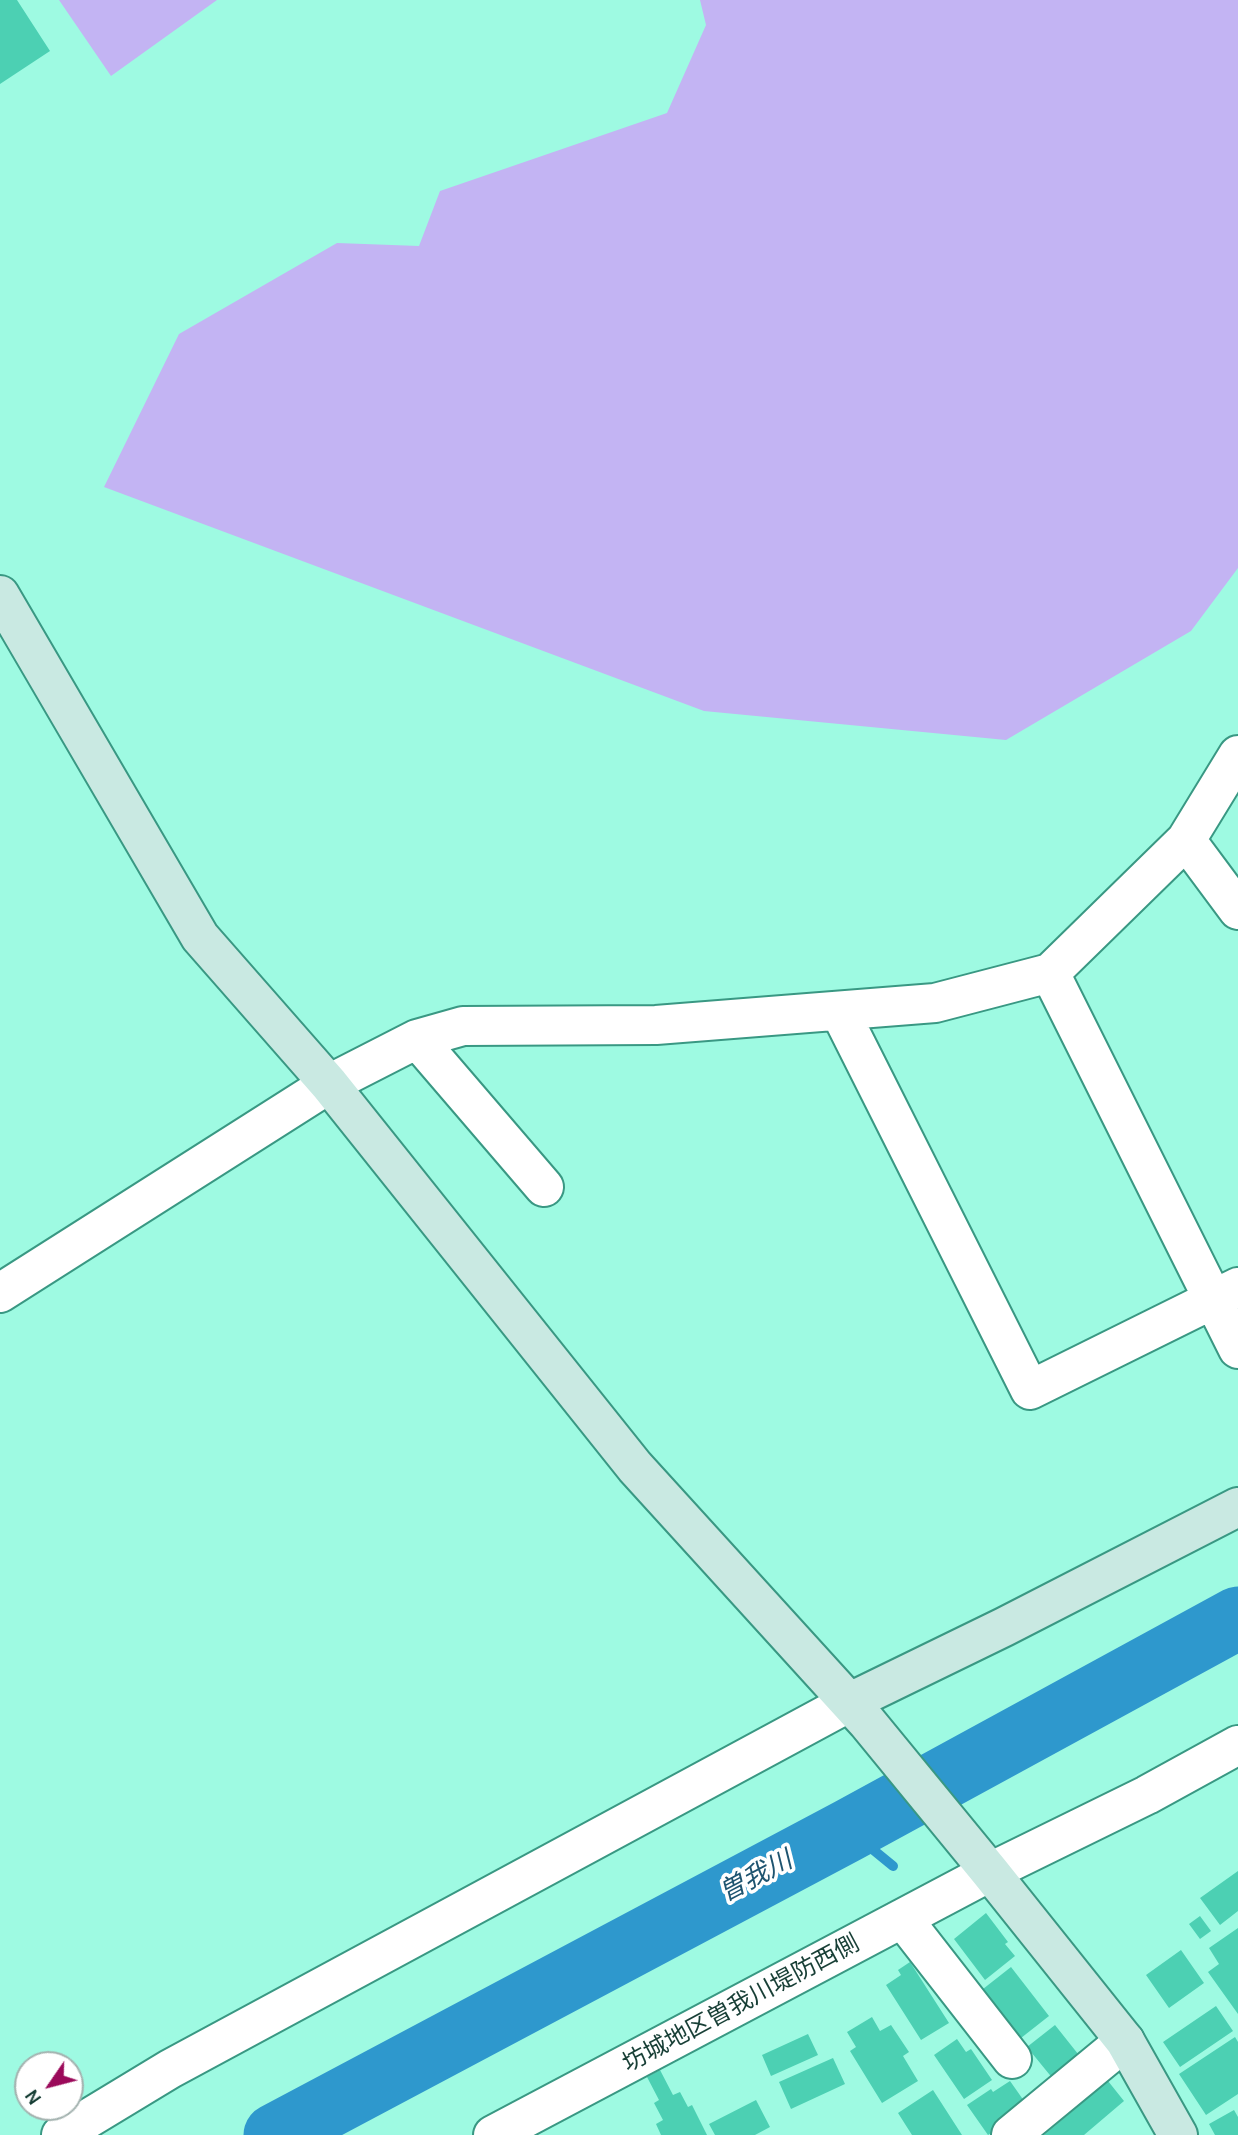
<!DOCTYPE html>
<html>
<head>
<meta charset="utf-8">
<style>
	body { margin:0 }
	#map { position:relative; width:1238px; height:2135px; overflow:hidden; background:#9efae2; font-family:Karla,sans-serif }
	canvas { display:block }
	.north { position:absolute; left:14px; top:2051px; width:70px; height:70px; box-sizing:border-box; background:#fff; border:2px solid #a3b2af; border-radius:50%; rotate:235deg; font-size:19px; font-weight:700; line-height:28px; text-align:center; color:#183f36 }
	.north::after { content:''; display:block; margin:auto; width:24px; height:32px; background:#9b0a5a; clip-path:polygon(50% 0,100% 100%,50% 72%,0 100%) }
</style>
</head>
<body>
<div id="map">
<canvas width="1238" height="2135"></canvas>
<div class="north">N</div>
</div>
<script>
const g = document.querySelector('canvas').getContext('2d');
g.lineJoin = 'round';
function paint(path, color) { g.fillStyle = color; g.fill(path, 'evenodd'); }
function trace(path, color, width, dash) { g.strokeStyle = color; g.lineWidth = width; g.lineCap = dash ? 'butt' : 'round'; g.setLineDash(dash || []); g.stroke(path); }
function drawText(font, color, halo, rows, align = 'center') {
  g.font = font + ' Karla,"Noto Sans JP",sans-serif'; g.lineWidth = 7; g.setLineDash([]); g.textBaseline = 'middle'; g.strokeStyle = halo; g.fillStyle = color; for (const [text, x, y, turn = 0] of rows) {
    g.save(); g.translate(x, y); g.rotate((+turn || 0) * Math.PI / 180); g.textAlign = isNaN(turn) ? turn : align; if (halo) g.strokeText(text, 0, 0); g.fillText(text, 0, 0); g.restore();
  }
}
paint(new Path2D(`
	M59 0H217L111 76Z
	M700 0H1238V568L1191 631 1006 740 704 711 104 487 179 334 337 243 419 246 440 191 667 113 706 25Z`), '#c3b4f3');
trace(new Path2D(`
	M849 1830 893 1866`), '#2e98cd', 10);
trace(new Path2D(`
	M275 2135 849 1830 1238 1618`), '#2e98cd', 63);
paint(new Path2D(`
	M0 0H17L50 51 0 84Z
	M1238 1871V1911L1220 1925 1200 1898Z
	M986 1913 1008 1942 1005 1944 1015 1956 985 1980 954 1939Z
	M1200 1916 1211 1931 1200 1939 1189 1924Z
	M1238 1928V2014L1208 1972 1219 1964 1209 1948Z
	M1181 1950 1204 1983 1169 2008 1146 1975Z
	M910 1962 949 2023 921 2040 886 1985 901 1975 898 1970Z
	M1011 1967 1049 2016 1021 2038 983 1989Z
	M1216 2006 1233 2031 1180 2067 1163 2042Z
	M872 2017 880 2031 891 2025 909 2052 903 2056 918 2081 882 2103 850 2051 856 2047 847 2032Z
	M1055 2025 1086 2064 1058 2085 1027 2047Z
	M808 2034 818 2055 771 2076 762 2055Z
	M1235 2037 1238 2042V2094L1206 2115 1179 2074Z
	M957 2039 966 2052 971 2049 992 2080 964 2099 934 2055Z
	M833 2058 845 2084 791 2109 779 2082Z
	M660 2070 673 2095 680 2092 688 2107 692 2105 707 2135H661L656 2124 663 2120 654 2103 659 2100 647 2077Z
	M1010 2081 1029 2108 988 2135 967 2105 991 2089 993 2092Z
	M1108 2081 1124 2101 1084 2135H1044Z
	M933 2090 962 2135H912L898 2113Z
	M756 2100 770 2127 755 2135H715L709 2124Z
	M1234 2110 1238 2117V2135H1215L1209 2124Z`), '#4cd0b3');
const street = new Path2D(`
	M1186 840 1238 910
	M1050 973 1238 1349
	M840 1012 1030 1390 1238 1287
	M417 1039 544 1187
	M0 1293 329 1084 417 1039 463 1026 656 1025 935 1003 1050 973 1186 840 1238 755
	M903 1919 1012 2059
	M61 2135 170 2069 850 1702
	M493 2135 990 1872 1147 1795 1238 1745
	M1011 2135 1125 2041`);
const secondary = new Path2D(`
	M0 595 200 937 329 1084 635 1467 867 1722 990 1872 1125 2041 1178 2135
	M850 1702 1004 1627 1238 1507`);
trace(street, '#399883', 42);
trace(secondary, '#399883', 42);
trace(street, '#fff', 38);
trace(secondary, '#c9e9e2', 38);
drawText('24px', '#183f36', '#fff', [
	["坊城地区曽我川堤防西側",741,2004,-28]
]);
drawText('italic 26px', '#1e5470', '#fff', [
	["曽我川",756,1877,-28]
]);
</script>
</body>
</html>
